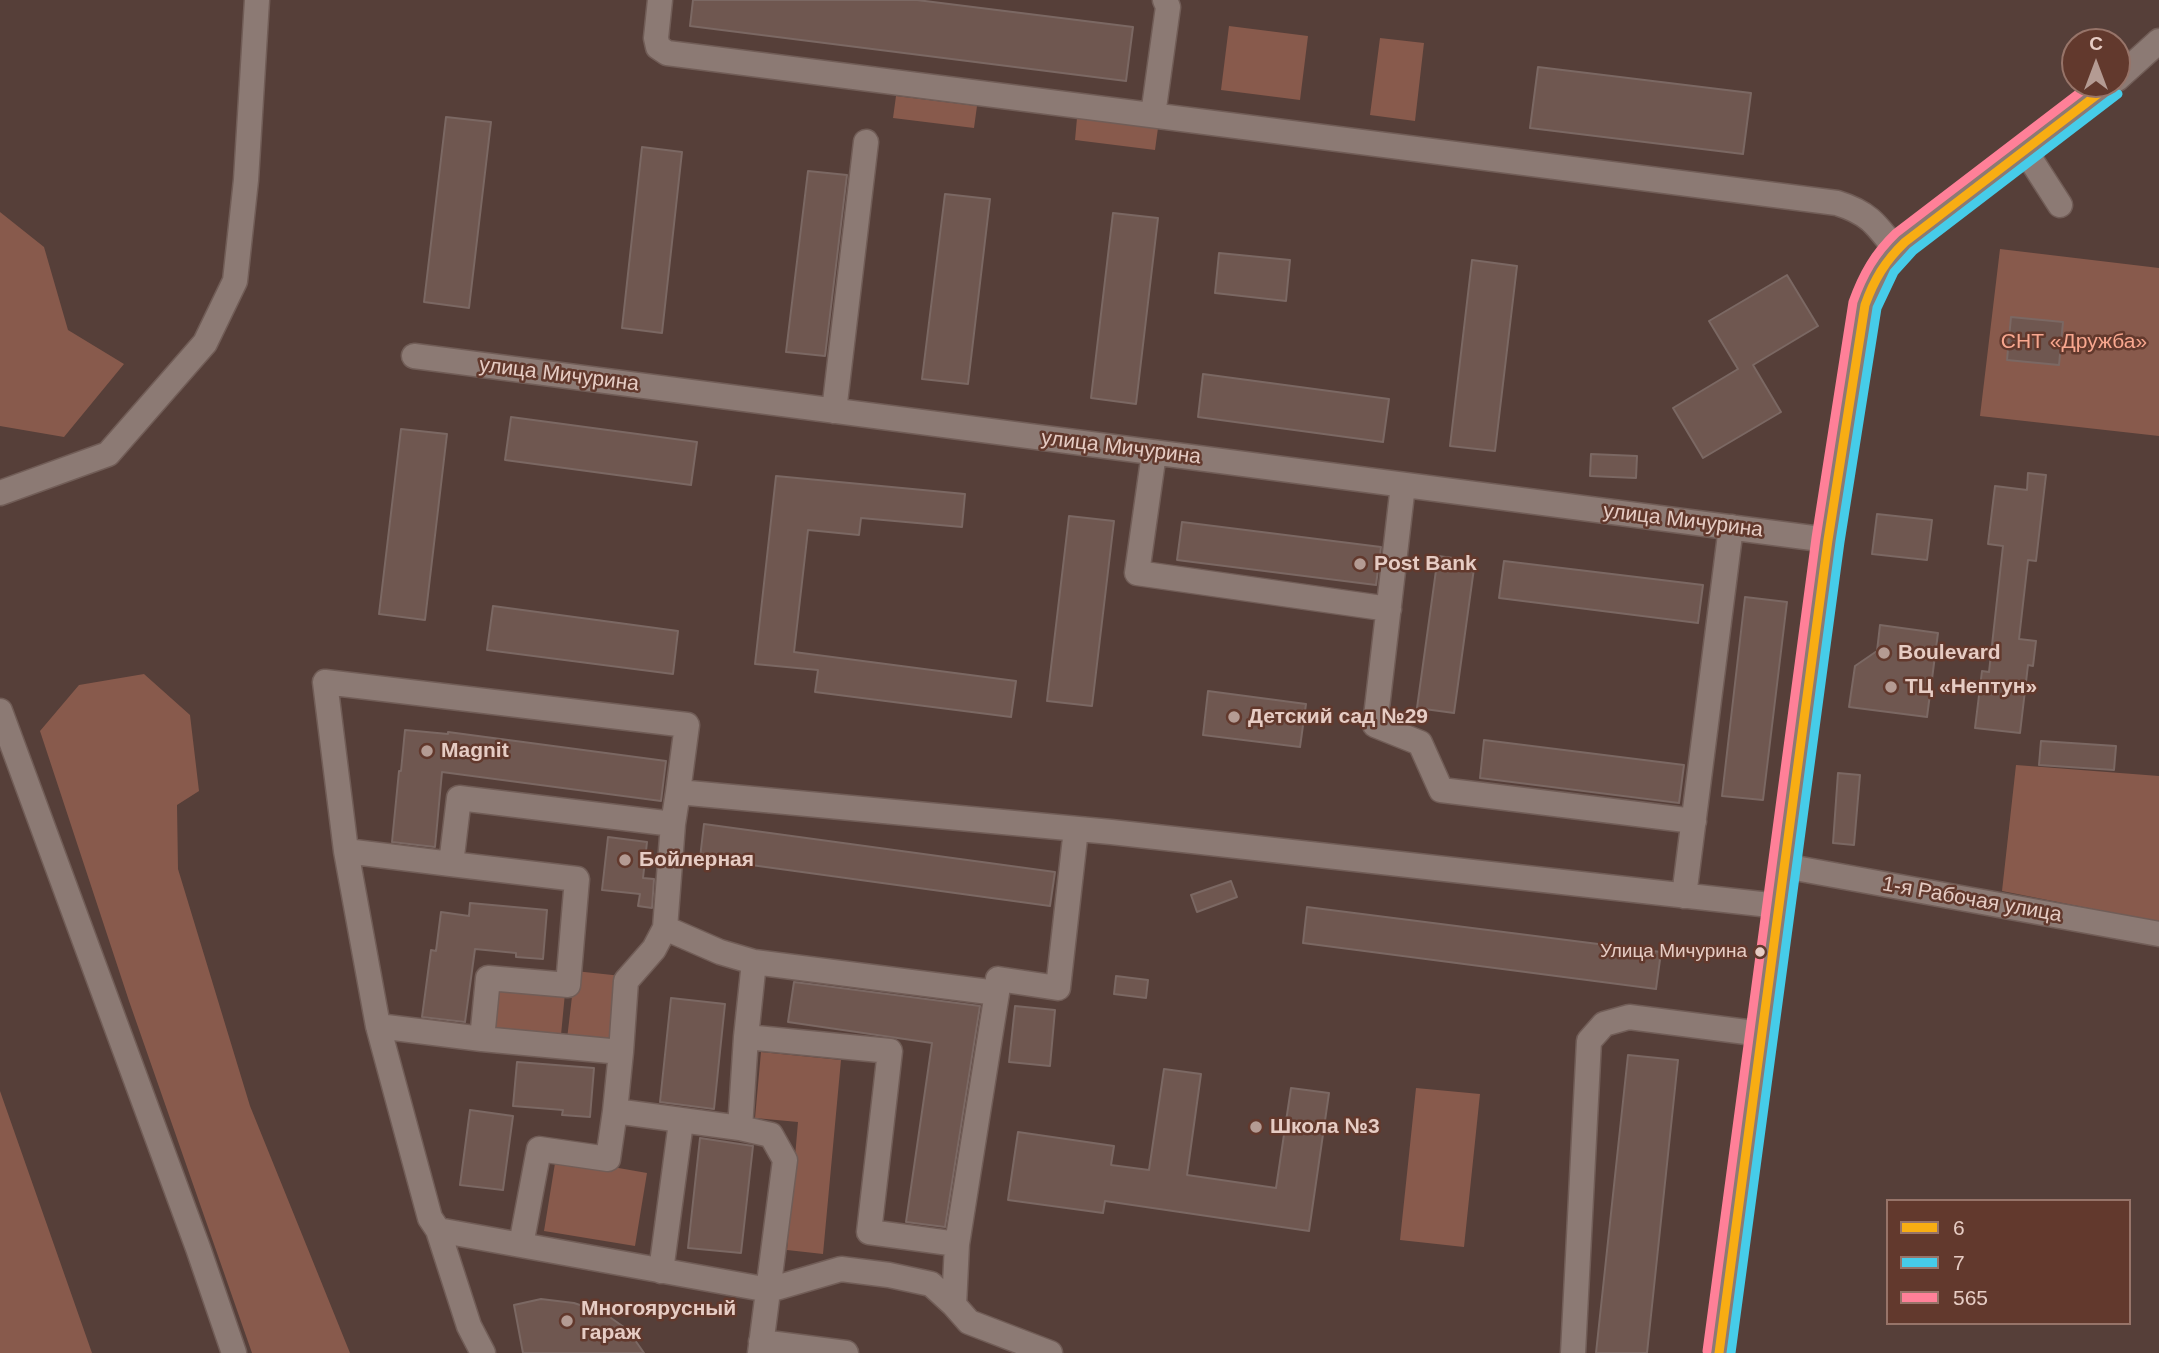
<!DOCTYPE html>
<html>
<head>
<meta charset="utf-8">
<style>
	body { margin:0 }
	#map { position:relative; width:2159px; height:1353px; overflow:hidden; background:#563f39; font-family:Helvetica,sans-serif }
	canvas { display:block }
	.legend { position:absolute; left:1886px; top:1199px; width:245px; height:126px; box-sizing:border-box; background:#62392d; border:2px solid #977469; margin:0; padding:9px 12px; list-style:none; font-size:21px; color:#e6ccc4 }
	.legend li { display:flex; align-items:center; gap:14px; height:35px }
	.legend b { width:35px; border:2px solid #977469 }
	.north { position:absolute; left:2061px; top:28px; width:70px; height:70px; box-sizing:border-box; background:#62392d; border:2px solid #977469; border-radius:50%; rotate:0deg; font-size:19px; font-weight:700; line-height:28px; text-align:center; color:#e6ccc4 }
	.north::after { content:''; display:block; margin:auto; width:24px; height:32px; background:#b49b93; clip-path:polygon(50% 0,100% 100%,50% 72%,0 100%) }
</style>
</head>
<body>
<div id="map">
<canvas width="2159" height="1353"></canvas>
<ul class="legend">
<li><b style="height:9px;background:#f8ad13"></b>6</li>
<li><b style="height:9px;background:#46cce9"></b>7</li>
<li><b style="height:9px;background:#ff8098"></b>565</li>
</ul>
<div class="north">С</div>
</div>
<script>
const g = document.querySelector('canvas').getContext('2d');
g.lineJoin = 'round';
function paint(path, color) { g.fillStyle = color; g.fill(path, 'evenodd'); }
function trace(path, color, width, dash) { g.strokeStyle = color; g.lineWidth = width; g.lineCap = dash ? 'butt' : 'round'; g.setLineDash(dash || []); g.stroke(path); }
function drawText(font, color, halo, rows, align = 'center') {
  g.font = font + ' Helvetica,sans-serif'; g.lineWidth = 5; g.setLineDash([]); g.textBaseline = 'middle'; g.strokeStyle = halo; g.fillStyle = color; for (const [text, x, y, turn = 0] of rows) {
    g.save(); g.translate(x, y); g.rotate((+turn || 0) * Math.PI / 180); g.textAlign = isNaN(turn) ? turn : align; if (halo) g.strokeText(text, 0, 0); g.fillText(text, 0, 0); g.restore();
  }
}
paint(new Path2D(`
	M1229 26 1308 36 1300 100 1221 90Z
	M1380 38 1424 43 1415 121 1370 115Z
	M896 96 977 106 974 128 893 118Z
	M1077 118 1158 128 1155 150 1075 140Z
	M0 212 44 247 68 330 124 364 64 437 0 426Z
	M2000 249 2159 268V436L1980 416Z
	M144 674 190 715 199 791 177 805 178 869 250 1106 350 1353H252L129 1001 40 731 79 685Z
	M2016 765 2159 776V922L2002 891Z
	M575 971 622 976 614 1045 567 1039Z
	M494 986 565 993 561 1035 489 1028Z
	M761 1052 841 1060 823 1254 787 1250 798 1122 755 1118Z
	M1416 1088 1480 1094 1464 1247 1400 1240Z
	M0 1091 92 1353H0Z
	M556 1157 647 1173 635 1246 544 1231Z`), '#885a4c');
const building = new Path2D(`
	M693 0H917L1133 27 1126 81 690 26Z
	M1538 67 1751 93 1743 154 1530 128Z
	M446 117 491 122 469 308 424 302Z
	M642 147 682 152 662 333 622 328Z
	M808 171 847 175 825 356 786 352Z
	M945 194 990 199 968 384 922 379Z
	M1113 213 1158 218 1136 404 1091 398Z
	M1219 253 1290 260 1286 301 1215 293Z
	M1472 260 1517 266 1495 451 1450 446Z
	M1787 275 1818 326 1753 365 1781 412 1703 458 1673 408 1738 369 1709 321Z
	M2011 317 2063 322 2059 365 2007 360Z
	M1203 374 1389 399 1383 442 1198 417Z
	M511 417 697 442 691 485 505 460Z
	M401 429 447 434 425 620 379 614Z
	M1591 454 1637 456 1636 478 1590 476Z
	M2028 473 2046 475 2036 561 2028 560 2019 639 2036 641 2033 666 2028 665 2020 733 1975 728 1982 671 1989 672 2003 546 1988 544 1995 486 2027 490Z
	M776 476 965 494 962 527 861 518 859 535 808 530 794 652 1016 681 1011 717 815 692 818 670 755 664Z
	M1877 514 1932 520 1927 560 1872 554Z
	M1069 516 1114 521 1092 706 1047 701Z
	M1182 522 1381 547 1376 585 1177 560Z
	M1438 556 1475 561 1454 713 1417 708Z
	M1504 561 1703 585 1698 623 1499 598Z
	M1745 597 1787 602 1763 800 1722 796Z
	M493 606 678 631 673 674 487 650Z
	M1880 625 1938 633 1927 717 1849 707 1855 666 1877 651Z
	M1208 691 1306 704 1300 747 1203 735Z
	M405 730 448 734V732L666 761 661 801 442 772 435 847 392 842 399 771H401Z
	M1484 740 1684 765 1679 803 1480 778Z
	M2041 741 2116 746 2114 770 2039 765Z
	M1838 773 1860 775 1854 845 1833 843Z
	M704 824 1055 872 1050 906 700 858Z
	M608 837 647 842 643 878 654 879 652 908 638 906 640 894 602 890Z
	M1231 881 1237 897 1197 912 1191 895Z
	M470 903 547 910 543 959 516 957V953L475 949 465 1022 422 1017 431 950 436 951 441 912 469 916Z
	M1307 907 1661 952 1656 989 1303 943Z
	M1116 976 1148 980 1146 998 1114 994Z
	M794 982 980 1006 945 1227 906 1222 932 1043 788 1022Z
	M671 998 725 1004 714 1109 660 1102Z
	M1015 1006 1055 1010 1050 1066 1009 1062Z
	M1628 1055 1678 1060 1647 1353H1596Z
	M517 1062 594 1068 590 1117 562 1115 563 1110 513 1106Z
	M1164 1069 1201 1074 1187 1175 1276 1188 1291 1088 1329 1093 1309 1231 1105 1201 1103 1213 1008 1200 1018 1132 1114 1146 1111 1165 1149 1170Z
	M470 1110 513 1116 503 1190 460 1185Z
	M700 1138 753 1146 741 1253 688 1248Z
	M541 1299 574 1303 604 1313 628 1330 644 1353H523L514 1305Z`);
paint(building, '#6f5750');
trace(building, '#7b6863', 2);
const minor = new Path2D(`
	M660 0 656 38 658 47 667 53 1837 203C1869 213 1876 224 1896 250
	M2117 79 2159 41
	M1153 115 1168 7 1165 0
	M2024 149 2060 205
	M414 356 1828 540
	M834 411 866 142
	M1154 453 1137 573 1389 609
	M1403 485 1375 725 1420 743 1441 790 1694 821
	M0 493 108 454 205 343 235 281 246 180 257 0
	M0 711 198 1248 234 1353
	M673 824 665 928 720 952 754 962
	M346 851 451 864 459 798 673 824 678 792
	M1784 866 2159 934
	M1684 896 1731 527
	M997 993 998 979 1058 988 1076 829
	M378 1026 482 1039 488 978 568 985 577 879 451 864
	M746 1037 890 1051 869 1232 957 1244
	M482 1039 621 1052 615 1111 740 1128
	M621 1052 626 981 654 949 665 928
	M438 1230 469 1326 483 1353
	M521 1245 539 1149 608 1159 615 1111
	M661 1271 681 1122
	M761 1342 846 1353
	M760 1353 785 1160 771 1135 740 1128 746 1037 754 962 997 993 957 1244 954 1305
	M1050 1353 969 1322 954 1305 931 1284 889 1275 841 1269 769 1290 438 1230 430 1218 378 1026 346 851 325 682 687 725 678 792 1111 832 1779 906
	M1573 1353 1589 1041 1604 1024 1629 1017 1762 1034
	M1719 1353 1828 540 1865 305C1878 268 1885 259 1915 233L2111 84`);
trace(minor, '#715d57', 27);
trace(minor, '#8c7a74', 24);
trace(new Path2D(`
	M1719 1353 1828 540 1865 305C1874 280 1885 261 1905 242L2111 84`), '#f8ad13', 9);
trace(new Path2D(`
	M1731 1353 1840 542 1877 308 1894 272 1913 251 2118 94`), '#46cce9', 9);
trace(new Path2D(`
	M1707 1351 1816 538 1853 302C1863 274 1875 253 1896 233L2091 84`), '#ff8098', 9);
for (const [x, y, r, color] of [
	[1360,564,7,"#b49b93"],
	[1884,653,7,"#b49b93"],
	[1891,687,7,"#b49b93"],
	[1234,717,7,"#b49b93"],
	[427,751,7,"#b49b93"],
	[625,860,7,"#b49b93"],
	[1760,952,6,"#e6ccc4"],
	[1256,1127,7,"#b49b93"],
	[567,1321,7,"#b49b93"]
]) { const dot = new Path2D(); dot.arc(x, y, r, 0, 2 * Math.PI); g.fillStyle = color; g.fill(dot); trace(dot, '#62392d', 2.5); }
drawText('19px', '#e6ccc4', '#62392d', [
	["Улица Мичурина",1747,952]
], 'right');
drawText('21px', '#f8a78f', '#62392d', [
	["СНТ «Дружба»",2074,342]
]);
drawText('21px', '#e6ccc4', '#62392d', [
	["улица Мичурина",559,375,7],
	["улица Мичурина",1121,448,7],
	["улица Мичурина",1683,521,7],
	["1-я Рабочая улица",1972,900,10]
]);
drawText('bold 21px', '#e6ccc4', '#62392d', [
	["Post Bank",1374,564],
	["Boulevard",1898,653],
	["ТЦ «Нептун»",1905,687],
	["Детский сад №29",1248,717],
	["Magnit",441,751],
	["Бойлерная",639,860],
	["Школа №3",1270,1127],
	["Многоярусный",581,1309],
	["гараж",581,1333]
], 'left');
</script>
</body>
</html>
